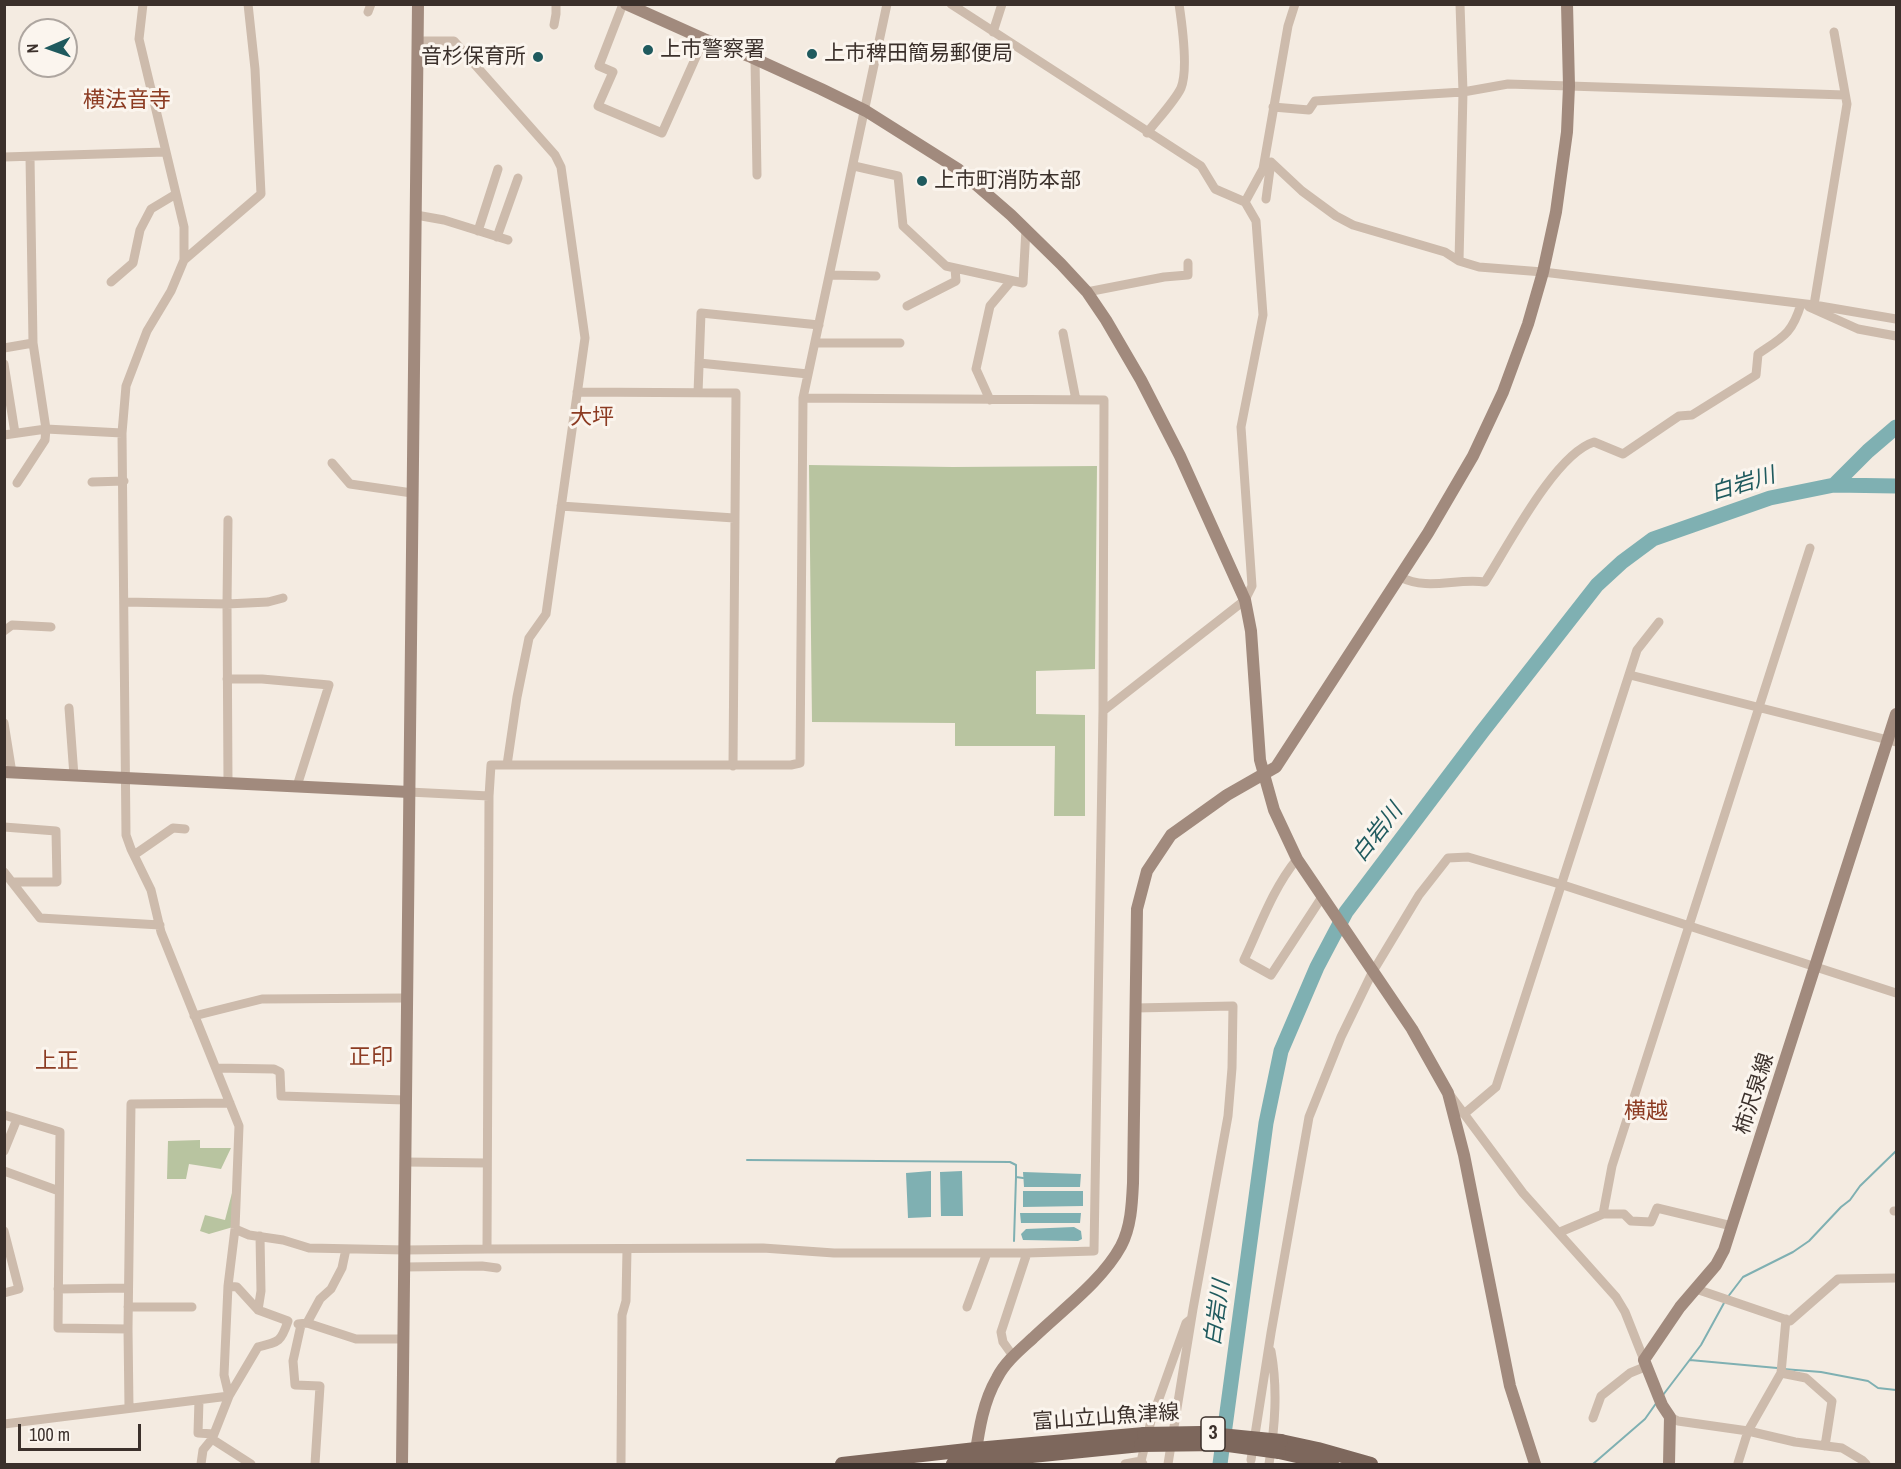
<!DOCTYPE html>
<html>
<head>
<meta charset="utf-8">
<style>
	body { margin:0 }
	#map { position:relative; width:1901px; height:1469px; overflow:hidden; background:#f4ebe1; font-family:"Archivo Narrow",sans-serif }
	canvas { display:block }
	.frame { position:absolute; inset:0; border:6px solid #3b302b; pointer-events:none }
	.north { position:absolute; left:18px; top:18px; width:60px; height:60px; box-sizing:border-box; background:#fbf5ee; border:2px solid #aea6a0; border-radius:50%; rotate:268deg; font-size:16px; font-weight:700; line-height:24px; text-align:center; color:#3b302b }
	.north::after { content:''; display:block; margin:auto; width:21px; height:27px; background:#1f5a5e; clip-path:polygon(50% 0,100% 100%,50% 72%,0 100%) }
	.scale { position:absolute; left:18px; top:1424px; width:123px; height:27px; box-sizing:border-box; border:3px solid #3b302b; border-top:0; padding-left:8px; font-size:18px; line-height:21px; white-space:nowrap; color:#3b302b; -webkit-text-stroke:4px #fbf5ee; paint-order:stroke }
</style>
</head>
<body>
<div id="map">
<canvas width="1901" height="1469"></canvas>
<div class="frame"></div>
<div class="north">N</div>
<div class="scale">100 m</div>
</div>
<script>
const g = document.querySelector('canvas').getContext('2d');
g.lineJoin = 'round';
function paint(path, color) { g.fillStyle = color; g.fill(path, 'evenodd'); }
function trace(path, color, width, dash) { g.strokeStyle = color; g.lineWidth = width; g.lineCap = dash ? 'butt' : 'round'; g.setLineDash(dash || []); g.stroke(path); }
function drawText(font, color, halo, rows, align = 'center') {
  g.font = font + ' "Archivo Narrow","Noto Sans JP",sans-serif'; g.lineWidth = 6; g.setLineDash([]); g.textBaseline = 'middle'; g.strokeStyle = halo; g.fillStyle = color; for (const [text, x, y, turn = 0] of rows) {
    g.save(); g.translate(x, y); g.rotate((+turn || 0) * Math.PI / 180); g.textAlign = isNaN(turn) ? turn : align; if (halo) g.strokeText(text, 0, 0); g.fillText(text, 0, 0); g.restore();
  }
}
paint(new Path2D(`
	M809 465 953 467 1097 466 1095 669 1036 671V714L1085 715V816H1054L1055 746H955V723L812 722Z
	M200 1140V1148H231L221 1169 189 1164 186 1179H167L168 1141Z
	M232 1193 233 1227 209 1234 200 1231 205 1215 225 1220Z`), '#b8c4a0');
paint(new Path2D(`
	M931 1171V1217L908 1218 906 1173Z
	M962 1171 963 1216H941L940 1172Z
	M1023 1172 1081 1174 1080 1187H1024Z
	M1023 1191H1083V1206L1023 1207Z
	M1020 1213H1081L1080 1223H1021Z
	M1074 1227 1081 1231 1082 1239 1078 1241 1023 1240 1021 1234 1026 1229Z`), '#7fb0b2');
trace(new Path2D(`
	M747 1160 1010 1162 1016 1165V1177
	M1014 1241 1016 1177 1023 1178
	M1727 1298 1743 1277 1793 1252 1809 1241 1841 1207 1850 1200 1860 1186 1896 1151
	M1690 1360 1777 1368
	M1783 1369 1821 1372 1868 1381 1878 1388 1896 1390
	M1663 1395 1701 1345 1724 1303
	M1593 1464 1645 1419 1657 1402`), '#7fb0b2', 2);
trace(new Path2D(`
	M1834 485 1868 451 1896 427
	M1220 1464 1266 1123 1281 1051 1317 967 1346 912 1482 732 1597 585 1622 562 1653 539 1770 498 1834 485 1896 486`), '#7fb0b2', 15);
trace(new Path2D(`
	M143 4 139 39 184 227V260L171 291 147 331 126 386 122 433 126 835 131 849 151 890 161 932 239 1126 235 1229 228 1286 224 1375 229 1396
	M623 4 599 66 613 72 598 106 662 133 704 39
	M951 4 1201 166 1215 189 1245 202
	M368 12 371 4
	M554 25 556 14V4
	M993 32 1002 4
	M417 41H454L555 155 561 167 585 338 546 614 529 638 517 697 507 765
	M755 59 757 175
	M1273 107 1309 110 1315 101 1463 92 1508 84 1845 95
	M1147 133C1156 121 1175 101 1181 88 1188 71 1182 24 1179 4
	M4 157 165 152
	M1271 162 1302 191 1336 216 1353 225 1445 252 1459 261 1479 267 1543 272 1814 305 1896 319
	M854 166 898 176 903 226 946 266 1023 283 1026 229
	M1266 199 1271 162
	M416 215 444 220 508 240
	M478 231 498 169
	M497 237 518 178
	M184 260 261 194 255 69 248 4
	M1459 261 1463 92 1460 4
	M830 275 876 276
	M111 282 133 263 140 230 151 209 176 194
	M1087 292 1164 277 1188 275V263
	M1814 305 1847 104 1834 32
	M907 306 956 281 955 268
	M1809 307 1858 329 1896 336
	M1063 333 1076 400
	M815 343H900
	M4 348 33 343
	M699 363 808 374
	M4 364 15 433
	M577 392 736 393 733 766
	M698 393 701 313 819 325
	M803 398 1104 400 1103 711 1094 1251 1027 1253H834L763 1248 487 1249 489 796 491 765H791L800 763 803 398 887 4
	M990 400 976 369 990 306 1011 281
	M4 435 46 429 122 433
	M332 463 350 484 412 493
	M92 482 124 481
	M17 483 45 440 46 429 33 343 30 157
	M561 506 734 518
	M228 520 227 604 268 602 283 598
	M1400 577C1428 591 1455 578 1485 582 1508 546 1555 454 1594 442L1623 454 1679 416 1692 415 1756 375 1758 354C1783 337 1792 334 1801 304
	M124 602 227 604 228 783
	M4 631 12 625 51 627
	M1630 675 1896 742
	M227 679H262L329 685 297 786
	M69 708 74 776
	M1103 711 1245 600 1252 586 1241 427 1263 315 1256 221 1245 202 1263 169 1288 26 1295 4
	M4 723 12 773
	M409 792 489 796
	M4 827 56 831 57 882H12
	M134 855 173 828 185 829
	M1297 859C1273 888 1260 926 1244 960L1271 975 1322 897
	M4 872 40 918 160 925
	M1135 1008 1233 1006 1232 1068 1228 1116 1193 1309 1168 1464
	M194 1016 262 999 406 998
	M216 1068 274 1069 280 1072 281 1096 405 1100
	M1450 1095 1523 1193 1616 1297 1625 1312 1644 1360
	M1464 1114 1496 1087 1637 650 1659 622
	M4 1115 60 1132 58 1328 128 1329
	M4 1151 17 1119
	M405 1162 486 1163
	M4 1171 59 1191
	M1894 1211H1896
	M1603 1214H1624L1631 1221 1651 1222 1657 1208 1732 1226
	M235 1229 249 1235 283 1240 309 1248 405 1250 487 1249
	M4 1231 19 1289 4 1293
	M1560 1232 1603 1214 1612 1166 1810 548
	M404 1267 482 1266 497 1268
	M58 1289 128 1288
	M1696 1289 1790 1321 1838 1279 1896 1278
	M128 1307H192
	M967 1307 987 1253
	M258 1310 261 1291 260 1236
	M307 1323 320 1299 331 1289 342 1268 346 1249
	M298 1324 307 1323 356 1339H403
	M301 1325 293 1361 295 1385 320 1386 315 1464
	M1013 1356 1003 1342 1001 1332 1027 1253
	M1781 1373 1806 1378 1832 1401 1825 1446
	M199 1400 198 1433 214 1434
	M129 1408 128 1329 131 1104 230 1103
	M1670 1417 1678 1421 1748 1431 1795 1442 1842 1448 1862 1460 1866 1464
	M1593 1418 1601 1396 1630 1373 1647 1366
	M4 1424 229 1396
	M212 1439 251 1464
	M1251 1460 1271 1333 1309 1117 1341 1037 1372 973 1419 895 1448 858 1468 857 1563 885 1896 993
	M1141 1461 1151 1421 1186 1323 1191 1319
	M1738 1463 1748 1431 1781 1373 1786 1319
	M201 1464 203 1450 212 1439 229 1396 258 1347C279 1342 281 1342 288 1321L258 1310 237 1287 228 1286
	M621 1464 622 1315 626 1301 627 1249
	M1125 1464 1141 1461 1143 1464
	M1269 1464C1275 1426 1278 1389 1271 1351`), '#cdbbac', 9);
trace(new Path2D(`
	M626 4 704 39 751 57 821 89 866 111 958 169 1011 215 1061 264 1087 292 1106 320 1141 380 1180 456 1245 600 1251 631 1260 760 1274 810 1297 859 1412 1029 1448 1093 1464 1155 1510 1386 1535 1464
	M4 772 409 792
	M975 1457C979 1430 983 1402 997 1378 1005 1362 1020 1350 1033 1338 1062 1310 1102 1281 1121 1246 1131 1227 1132 1204 1133 1183L1137 909 1147 871 1171 835 1227 795 1276 767 1428 533 1473 456 1503 392 1528 324 1543 272 1556 212 1567 132 1569 86 1567 4
	M402 1464 418 4
	M1669 1464 1670 1417 1662 1405 1644 1360 1680 1307 1716 1265 1724 1250 1896 714`), '#a18a7d', 12);
trace(new Path2D(`
	M1281 1441 1318 1449 1371 1464
	M1279 1452 1332 1464
	M842 1464 976 1449 1144 1434
	M953 1464 1141 1445`), '#7d675c', 14);
trace(new Path2D(`
	M1144 1434 1200 1433 1281 1441
	M1141 1445 1221 1444 1279 1452`), '#7d675c', 14);
for (const [x, y, r, color] of [
	[648,50,6,"#1f5a5e"],
	[812,54,6,"#1f5a5e"],
	[538,57,6,"#1f5a5e"],
	[922,181,6,"#1f5a5e"]
]) { const dot = new Path2D(); dot.arc(x, y, r, 0, 2 * Math.PI); g.fillStyle = color; g.fill(dot); trace(dot, '#fbf5ee', 2); }
for (const [x, y, w] of [
	[1213,1434,24]
]) { const box = new Path2D(); box.roundRect(x - w / 2, y - 17, w, 34, 4.5); g.fillStyle = '#fbf5ee'; g.fill(box); trace(box, '#3b302b', 1.5); }
drawText('bold 20px', '#3b302b', null, [
	["3",1213,1434]
]);
drawText('21px', '#3b302b', '#fbf5ee', [
	["上市警察署",660,50],
	["上市稗田簡易郵便局",824,54],
	["音杉保育所",526,57,"right"],
	["上市町消防本部",934,181]
], 'left');
drawText('21px', '#3b302b', '#fbf5ee', [
	["柿沢泉線",1755,1094,-72],
	["富山立山魚津線",1106,1418,-4]
]);
drawText('22px', '#8c3b22', '#fbf5ee', [
	["横法音寺",127,101],
	["大坪",592,418],
	["正印",371,1058],
	["上正",57,1062],
	["横越",1646,1112]
]);
drawText('italic 22px', '#1f5a5e', '#fbf5ee', [
	["白岩川",1743,485,-17],
	["白岩川",1378,833,-52],
	["白岩川",1218,1313,-82]
]);
</script>
</body>
</html>
